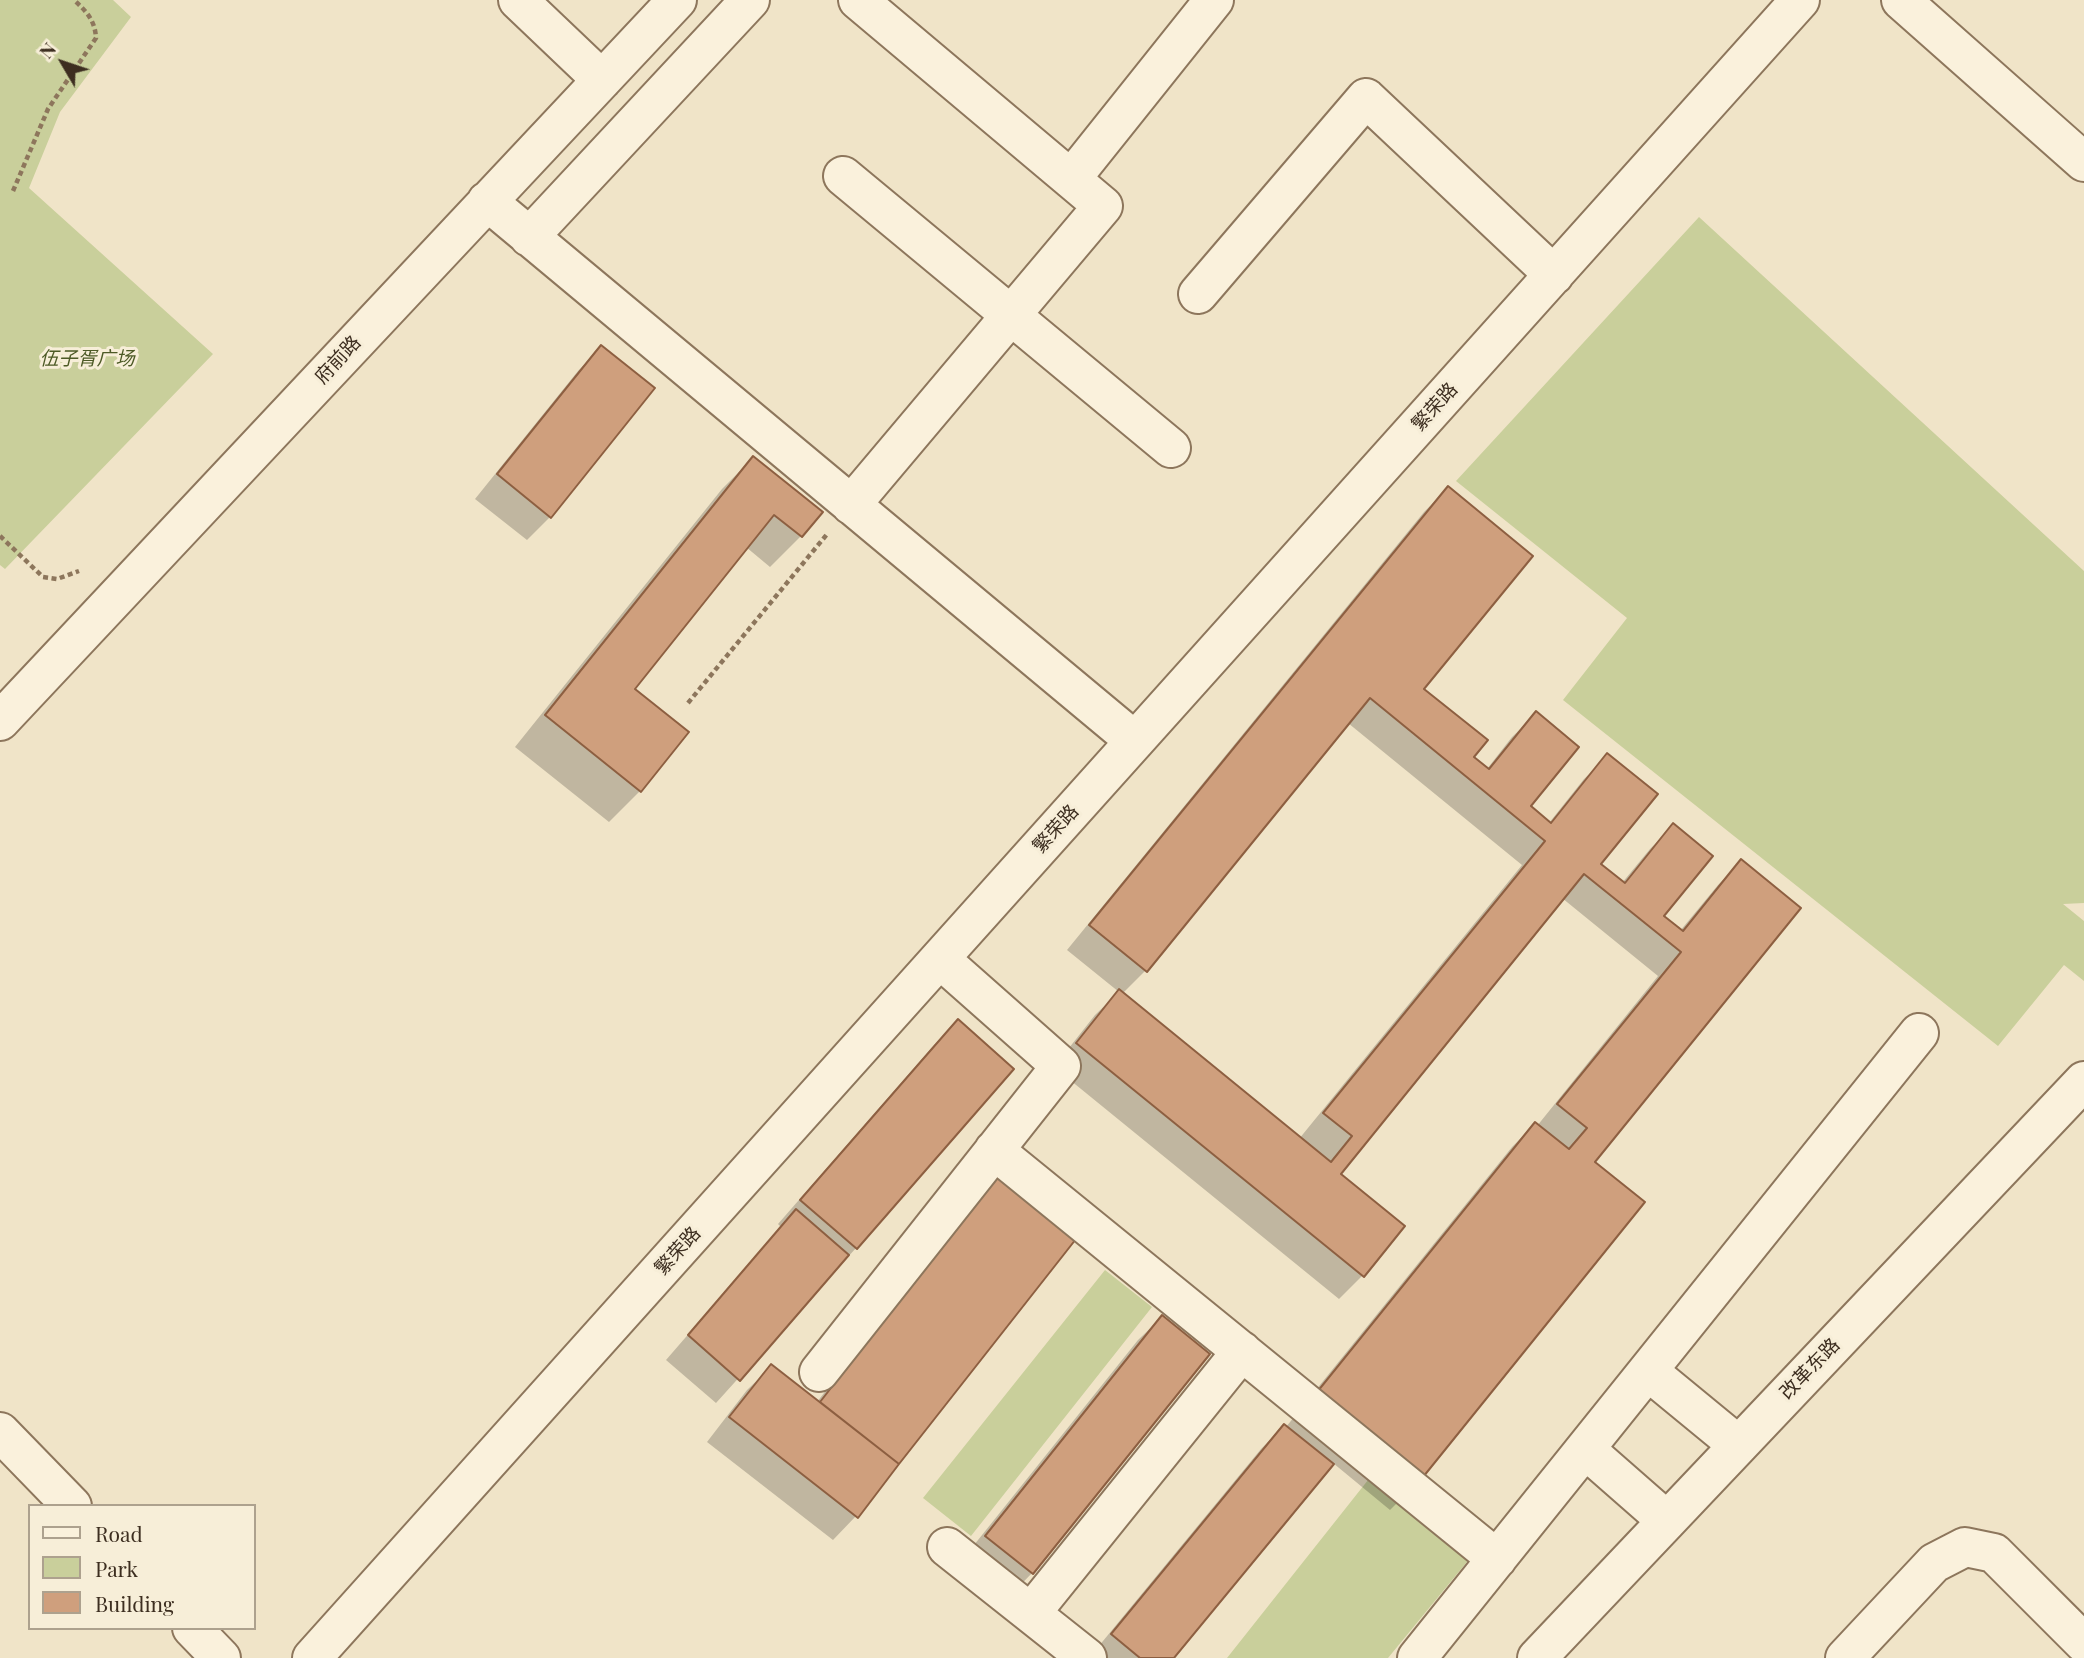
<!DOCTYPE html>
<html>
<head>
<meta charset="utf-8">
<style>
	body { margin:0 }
	#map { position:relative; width:2084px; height:1658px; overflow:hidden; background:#f0e4c8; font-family:"Playfair Display",serif }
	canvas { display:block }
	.legend { position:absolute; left:28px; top:1504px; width:228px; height:126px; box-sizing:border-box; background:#f7eed8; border:2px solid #ada18e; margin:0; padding:9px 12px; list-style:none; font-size:21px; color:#3d2e20 }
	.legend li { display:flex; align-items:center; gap:14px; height:35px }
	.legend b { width:35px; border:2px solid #ada18e }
	.north { position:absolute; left:28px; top:28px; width:70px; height:70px; -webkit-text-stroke:5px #f7eed8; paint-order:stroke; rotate:309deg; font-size:19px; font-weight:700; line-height:28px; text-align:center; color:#3d2e20 }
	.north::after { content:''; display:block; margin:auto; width:24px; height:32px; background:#3d2e20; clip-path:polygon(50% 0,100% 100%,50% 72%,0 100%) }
</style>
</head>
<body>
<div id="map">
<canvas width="2084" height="1658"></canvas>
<ul class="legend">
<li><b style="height:9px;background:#faf1dc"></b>Road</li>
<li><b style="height:19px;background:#c9cf9b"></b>Park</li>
<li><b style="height:19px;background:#cf9f7d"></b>Building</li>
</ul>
<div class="north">N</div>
</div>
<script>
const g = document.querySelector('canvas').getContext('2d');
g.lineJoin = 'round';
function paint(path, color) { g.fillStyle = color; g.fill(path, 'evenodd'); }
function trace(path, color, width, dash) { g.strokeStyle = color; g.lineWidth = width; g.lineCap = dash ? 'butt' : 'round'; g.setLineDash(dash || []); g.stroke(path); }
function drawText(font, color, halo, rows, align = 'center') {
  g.font = font + ' "Playfair Display","Noto Sans SC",serif'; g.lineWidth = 6; g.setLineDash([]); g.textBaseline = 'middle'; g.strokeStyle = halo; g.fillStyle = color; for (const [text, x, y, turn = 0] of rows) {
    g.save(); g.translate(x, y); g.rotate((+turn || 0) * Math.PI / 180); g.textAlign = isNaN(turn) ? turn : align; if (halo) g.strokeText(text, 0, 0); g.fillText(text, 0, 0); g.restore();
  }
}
paint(new Path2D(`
	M0 0H113L131 17 60 112 29 188 213 354 5 569 0 565Z
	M1699 217 2084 571V903L2063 904 2084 921V981L2064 965 1998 1046 1563 700 1627 618 1456 481Z
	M1105 1270 1152 1307 971 1536 923 1498Z
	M1372 1475 1471 1557 1388 1658H1227Z`), '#c9cf9b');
paint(new Path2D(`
	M601 347 550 517 527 540 475 499 578 371Z
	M753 458 820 512 801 536 770 567 746 547 632 689 640 791 609 822 515 747 722 489Z
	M1448 488 1422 689 1472 757 1487 769 1512 737 1536 714 1529 807 1549 823 1584 779 1608 756 1599 864 1622 883 1650 849 1673 826 1662 916 1680 931 1718 885 1741 862 1592 1162 1414 1486 1390 1510 1333 1463 1172 1658H1089L1261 1449 1284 1426 1286 1427 1512 1147 1535 1124 1537 1126 1658 976 1562 898 1338 1174 1363 1275 1339 1299 1054 1067 1095 1015 1119 992 1067 950 1424 512ZM1348 723 1522 865 1299 1139 1122 994 1145 971Z
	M958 1021 856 1248 716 1403 666 1360 781 1227 778 1224 934 1045Z
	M973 1202 1074 1239 856 1516 833 1540 707 1442 747 1390 771 1367 817 1402Z
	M1162 1317 1208 1354 1032 1573 1009 1597 962 1560 1138 1340Z`), '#0003');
const building = new Path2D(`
	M601 345 655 388 551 518 497 474Z
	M753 456 823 512 802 537 774 515 635 689 689 732 641 792 545 715Z
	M1448 486 1533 556 1424 689 1488 740 1474 757 1489 769 1536 711 1579 747 1531 806 1551 823 1607 753 1658 794 1601 864 1625 883 1673 823 1713 856 1664 916 1683 931 1741 859 1801 908 1595 1162 1645 1202 1415 1487 1309 1402 1535 1122 1569 1149 1587 1128 1557 1104 1681 952 1584 874 1341 1174 1405 1226 1364 1277 1076 1043 1119 989 1331 1162 1352 1136 1323 1113 1545 841 1370 698 1147 972 1089 925Z
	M958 1019 1014 1069 857 1249 800 1200Z
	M996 1176 1076 1239 899 1464 820 1402Z
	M796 1209 849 1255 740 1381 688 1335Z
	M1162 1315 1210 1354 1033 1574 985 1536Z
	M771 1364 899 1464 858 1518 729 1417Z
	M1284 1424 1334 1464 1174 1658H1140L1111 1634Z`);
paint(building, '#cf9f7d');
trace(building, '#8d5f41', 2);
const minor = new Path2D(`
	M518 0 602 80
	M1901 0 2084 162
	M843 176 1171 448
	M1071 179 1214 0
	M487 201 1135 741
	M529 237 750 0
	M1198 294 1366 98 1554 275
	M851 505 1103 206 858 0
	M0 721 677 0
	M994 1150 1497 1559
	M1648 1371 1738 1445
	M819 1372 1061 1066 940 959
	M0 1432 72 1506
	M1585 1449 1666 1520
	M947 1547 1087 1658
	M1031 1613 1242 1351
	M192 1628 221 1658
	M312 1658 1800 0
	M1417 1658 1919 1033
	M1537 1658 2084 1081
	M1845 1658 1934 1563 1965 1547 1994 1553 2084 1643`);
trace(minor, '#8d765c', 42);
trace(new Path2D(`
	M13 191 48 109 96 38C95 20 86 11 74 0
	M0 536 43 577 57 579 79 571
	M688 703 828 533`), '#8d765c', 4.5, [5, 3.5]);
trace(minor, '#faf1dc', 38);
drawText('italic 19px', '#4d5a26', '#f7eed8', [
	["伍子胥广场",87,359]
]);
drawText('19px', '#3d2e20', '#f7eed8', [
	["府前路",338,360,-47],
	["繁荣路",1435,407,-48],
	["繁荣路",1056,829,-48],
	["繁荣路",678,1251,-48],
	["改革东路",1810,1369,-46]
]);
</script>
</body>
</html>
